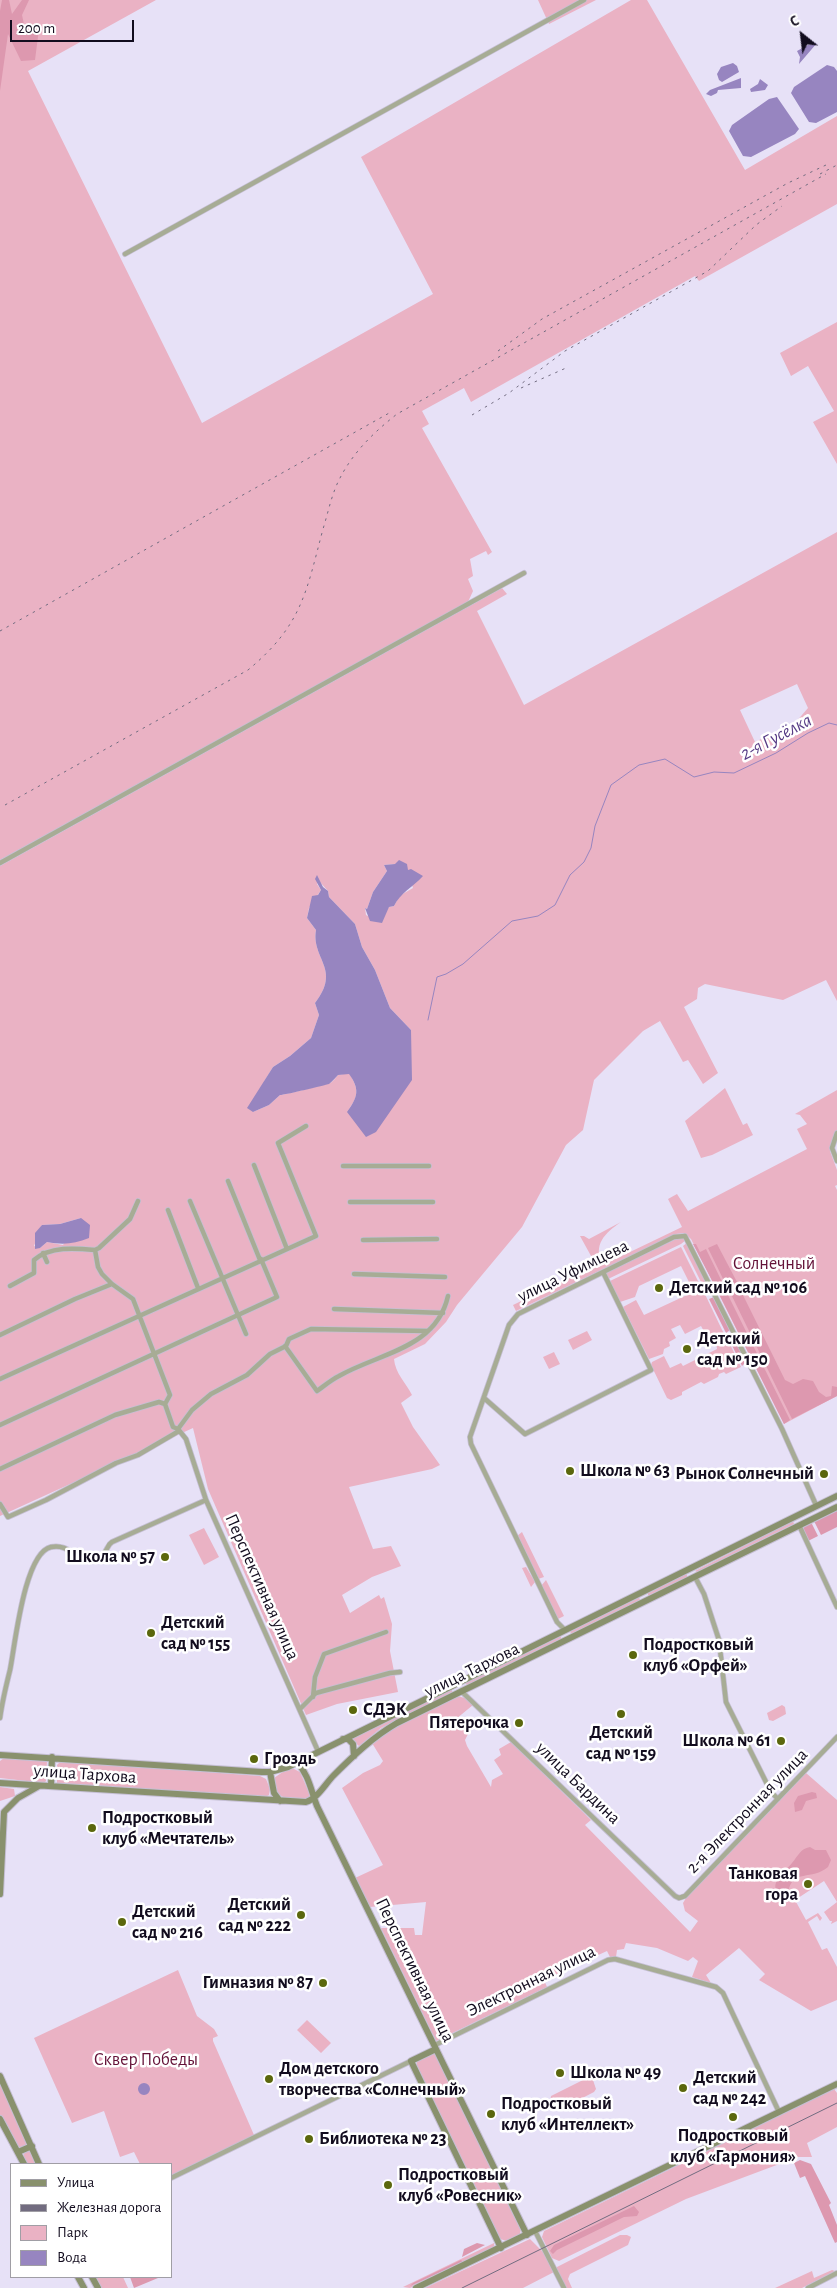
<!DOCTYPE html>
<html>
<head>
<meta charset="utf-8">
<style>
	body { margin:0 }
	#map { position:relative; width:837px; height:2288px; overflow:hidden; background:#e7e1f7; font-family:"Alegreya Sans",sans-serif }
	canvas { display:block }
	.legend { position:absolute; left:10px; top:2163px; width:162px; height:115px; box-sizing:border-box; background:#fff; border:1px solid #a09ea5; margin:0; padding:6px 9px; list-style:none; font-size:15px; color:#120c1e }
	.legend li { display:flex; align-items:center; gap:10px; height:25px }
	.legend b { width:25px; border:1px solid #a09ea5 }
	.north { position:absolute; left:777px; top:10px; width:50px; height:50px; -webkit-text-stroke:4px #fff; paint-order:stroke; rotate:331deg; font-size:14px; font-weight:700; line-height:20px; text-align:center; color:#120c1e }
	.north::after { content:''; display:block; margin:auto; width:18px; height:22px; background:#120c1e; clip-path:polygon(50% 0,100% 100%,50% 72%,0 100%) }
	.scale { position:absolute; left:10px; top:20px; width:124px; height:22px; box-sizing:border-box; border:2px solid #120c1e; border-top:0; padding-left:6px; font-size:15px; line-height:18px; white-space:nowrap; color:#120c1e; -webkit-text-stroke:4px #fff; paint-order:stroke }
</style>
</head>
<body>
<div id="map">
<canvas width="837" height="2288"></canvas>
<ul class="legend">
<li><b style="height:6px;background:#89916d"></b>Улица</li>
<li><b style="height:6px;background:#726c80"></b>Железная дорога</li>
<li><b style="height:14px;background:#eab2c4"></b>Парк</li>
<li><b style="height:14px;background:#9785c0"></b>Вода</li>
</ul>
<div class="north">С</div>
<div class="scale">200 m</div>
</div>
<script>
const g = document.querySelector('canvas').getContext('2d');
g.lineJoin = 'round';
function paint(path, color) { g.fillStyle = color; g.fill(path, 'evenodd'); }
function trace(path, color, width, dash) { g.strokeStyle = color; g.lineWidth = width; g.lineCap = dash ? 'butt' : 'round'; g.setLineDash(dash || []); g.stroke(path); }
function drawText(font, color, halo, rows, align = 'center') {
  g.font = font + ' "Alegreya Sans",sans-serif'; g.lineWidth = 5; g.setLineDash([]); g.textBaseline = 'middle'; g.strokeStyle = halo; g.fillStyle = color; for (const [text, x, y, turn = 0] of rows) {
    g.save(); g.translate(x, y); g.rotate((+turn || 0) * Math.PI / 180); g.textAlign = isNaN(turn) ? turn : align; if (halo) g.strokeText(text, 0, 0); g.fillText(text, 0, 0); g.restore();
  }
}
paint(new Path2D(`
	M0 0H156L28 71 202 423 433 294 361 157 631 0H647L745 170 837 116V204L699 281 695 276 471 402 464 388 422 411 429 424 422 428 492 552 488 555 486 551 470 559 473 576 468 579 473 591 468 602 0 860Z
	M538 0H596L549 24Z
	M837 322V464L813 422 834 411 808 366 791 376 780 353Z
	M837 532V1001L826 980 783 1000 705 984 698 988 697 999 684 1007 718 1073 703 1084 688 1060 683 1062 660 1021 643 1031 594 1080 583 1130 566 1145 522 1227 457 1305 446 1322 425 1344 394 1359C395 1373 406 1383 412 1395L401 1403 413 1427 440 1465 432 1469 349 1487 373 1549 391 1546 401 1566 372 1577 342 1595 350 1613 379 1595 381 1599 384 1597 392 1624 390 1651 398 1692 337 1704 306 1715 208 1489 193 1428 0 1516V866L502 588 507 594 477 611 524 705ZM797 684 808 708 795 723 755 742 740 710ZM395 864 406 866 413 888 399 896 394 906 389 907 385 912 370 917 366 915 365 908 367 909 373 892 387 871 384 865ZM319 881 328 891 329 897 355 924 362 947 375 970 390 1008 411 1030 347 1112C358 1097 360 1090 349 1073L338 1075C336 1077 333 1082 330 1083 327 1084 284 1095 280 1095L269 1105 253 1112 265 1080 273 1067 290 1056 311 1038 319 1015 315 1003C342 969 311 959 316 930L307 918 309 908 321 890 317 884ZM81 1218 63 1245 47 1242 40 1248 34 1246 42 1225 60 1224Z
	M725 1088 743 1125 747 1123 753 1135 712 1155 701 1158 685 1121Z
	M837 1090V1131L830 1151 837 1170V1185L835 1186 837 1190V1396L784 1424 691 1239 684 1233 676 1234 516 1311 513 1305 596 1265 580 1236H584L589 1239 621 1222C605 1233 592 1245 603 1265L682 1227 668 1199 677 1194 688 1211 807 1149 797 1129 807 1124 800 1115 795 1114Z
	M680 1237 686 1240 681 1244 608 1279 606 1273Z
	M688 1242 707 1281 702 1284 683 1246Z
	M681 1247 700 1285 689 1282 681 1266 639 1286 635 1297 620 1302 610 1281Z
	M702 1288 724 1334 713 1339 706 1335 701 1326 685 1334 680 1325 671 1329 676 1338 669 1342 670 1346 664 1349 663 1354 649 1359 623 1307 636 1300 644 1315Z
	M587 1331 592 1340 573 1350 568 1340Z
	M726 1336 741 1367 726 1374 724 1372 719 1374 718 1377 704 1384 701 1382 682 1392V1395L671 1400 667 1398 651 1365 652 1362 664 1356 670 1368 681 1363 683 1366 717 1349 716 1341Z
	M554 1352 560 1364 549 1369 543 1357Z
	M793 1521 794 1524 697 1572 695 1571Z
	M204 1528 219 1557 204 1565 189 1535Z
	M522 1532 544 1577 538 1579 517 1536Z
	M526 1567 535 1582 531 1587 522 1568Z
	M686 1574 688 1577 648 1596V1593Z
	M546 1580 564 1616 558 1619 541 1586Z
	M639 1597 640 1600 571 1634 570 1631Z
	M560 1636 562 1639 467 1685 465 1682Z
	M452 1689V1692L381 1728 359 1746 352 1740 353 1737Z
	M457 1696 465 1698 473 1705 456 1719 462 1724 468 1734 465 1740 467 1746 491 1787 492 1780 503 1774 494 1760 501 1755 499 1749 511 1742 591 1820 585 1825 690 1932 698 1921 685 1911 683 1903 686 1898 806 1773 837 1800V1921L831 1924 832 1921H830L824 1912 837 1902 824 1881 795 1900 806 1920 818 1913 822 1918 820 1921 817 1916 808 1922 822 1950 827 1948 837 1967V2000L811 2011 759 1980 765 1974 739 1948 706 1975 711 1983 692 1977 698 1961 693 1957 688 1961 657 1948 626 1943 624 1949 617 1950 616 1957H610L607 1951 544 1980 547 1987 436 2041 381 1928H414L415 1935H422L426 1902 370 1907 355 1878 383 1865 342 1788 363 1773 380 1765 383 1761 372 1743 387 1732Z
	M782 1705 785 1707 786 1714 773 1721 769 1720 767 1713Z
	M4 1758 47 1761 46 1781 44 1783 0 1778V1761Z
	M61 1761 260 1776 266 1779 270 1789 269 1795 265 1797 57 1783V1765Z
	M290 1767 300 1772 310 1795 307 1800C289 1799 274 1801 274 1778Z
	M0 1787 14 1789 15 1796 0 1801Z
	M178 1970 197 2016 214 2029 218 2036 213 2038V2041L254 2135 171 2176V2164H140L134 2152 120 2157 104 2111 72 2123 34 2038Z
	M307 2020 331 2043 321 2053 297 2030Z
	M432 2052 436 2053 521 2227 520 2235 507 2241 500 2239 417 2066V2061Z
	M585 2079 593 2080 596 2089 594 2092 561 2109 552 2107 550 2103 551 2096Z
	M0 2083 27 2144 26 2147 20 2148 17 2147 0 2115Z
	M834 2089 837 2093V2127L807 2143 812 2157H798L686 2199 559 2261 552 2258 542 2237 544 2231Z
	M26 2151H30L36 2164H26L22 2157Z
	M620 2235H627L631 2237 628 2245 570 2274 568 2279 572 2288H565L556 2269 557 2267Z
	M530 2239 543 2252 554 2272 523 2288H425Z
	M494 2243V2247L410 2288 403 2287Z
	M832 2270 835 2271 802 2288H775L812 2271 814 2278Z
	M95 2277H123L128 2288H100Z`), '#eab2c4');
paint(new Path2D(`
	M2 0H9L12 14 22 0H29L22 15 25 29H39L35 60 21 61 8 34 0 91V11Z
	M693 1244H696L700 1252 706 1249 725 1288 718 1292Z
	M717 1244 737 1282 727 1287 708 1248Z
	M738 1285 785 1380 793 1384 803 1379 813 1381 819 1392 826 1397 831 1396 832 1386 837 1387V1396L792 1419 729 1290Z
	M726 1291 790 1420 784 1424 719 1294Z
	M714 1297 730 1330 726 1333 709 1299Z
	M732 1334 746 1362 742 1366 727 1335Z
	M837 1510V1527L821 1535 814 1521Z
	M811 1522 818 1536 808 1541 803 1528Z
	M812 1792 816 1793 817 1798 806 1801 802 1810 795 1812 794 1803 798 1796Z
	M810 1847 815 1850H826L831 1860 828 1867C812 1881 792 1868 788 1893L781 1896C766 1884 785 1872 792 1863 798 1856 800 1849 810 1847Z
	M800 2160 811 2164 831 2203 829 2205 837 2225V2242L835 2243 805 2176 800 2178 794 2163Z
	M634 2206 639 2212 637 2216 624 2217 557 2250 553 2254 550 2251 554 2245Z
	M477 2243 485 2245 462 2257 464 2249Z
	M461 2260 463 2262 410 2286 413 2283Z
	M130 2277H157L158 2278 134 2288Z`), '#dd98af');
paint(new Path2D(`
	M817 43 799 64 800 57 797 51 808 45Z
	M733 63 737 66 739 72 722 82 719 80 717 74 721 67Z
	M827 65 834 67 837 71V112L816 123 809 122 791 93 794 87Z
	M741 78V88L718 90 717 93 711 96 706 94 710 90Z
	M760 79 768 85 765 90 751 92 750 89 758 84Z
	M777 97 799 129 795 134 751 157 743 156 729 131 732 125 769 99Z
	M399 860 407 864 408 870 411 869 423 876C413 887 400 893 394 906L389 907 382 923 370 921 365 908 367 909 373 892 387 871 384 865 395 864Z
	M317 875 323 887 328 891 329 897 355 924 362 947 375 970 390 1008 411 1030 412 1080 376 1132 366 1137 347 1112C358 1097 360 1089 349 1074L338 1075C336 1077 332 1082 329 1084 325 1085 285 1095 280 1095L269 1105 253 1112 247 1108 273 1067 290 1056 311 1038 319 1015 315 1003C342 969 311 959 316 930L307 918 312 896 318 895 321 890 315 879Z
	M81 1218 90 1225 89 1238C74 1244 63 1245 47 1242L40 1248 35 1249V1233L42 1225 60 1224Z
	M138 2089a6 6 0 1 1 12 0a6 6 0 1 1-12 0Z`), '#9785c0');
trace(new Path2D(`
	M428 1020 437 977 446 974 463 964 512 921 538 916 555 905 570 875 584 862 591 848 595 826 611 785 639 765 665 759 694 777 714 772 734 773 776 753 808 733 829 723 837 725`), '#9785c0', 1);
const street = new Path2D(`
	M125 254 584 0
	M0 863 524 573
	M837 1133 832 1148 837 1161
	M254 1165 287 1249
	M343 1166H429
	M228 1181 260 1260
	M190 1201 246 1334
	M350 1202H433
	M168 1210 198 1288
	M363 1240 437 1239
	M95 1250 98 1267 102 1274 112 1284 133 1299 170 1395 165 1404 173 1427 178 1429 186 1439 206 1500 318 1751
	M43 1253 47 1262
	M354 1274 445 1277
	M10 1286 34 1273V1260C50 1246 75 1248 95 1250L99 1248 130 1219 138 1201
	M334 1309 443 1313
	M0 1335 75 1299 112 1284
	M285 1346 317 1391C324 1386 331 1380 339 1376 379 1353 436 1349 448 1296
	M0 1379 316 1236 278 1143 306 1126
	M484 1398 525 1434 651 1370 603 1272
	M0 1425 277 1297 261 1259
	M178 1429 192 1410 211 1394 247 1375 270 1354 286 1346 289 1339 311 1329 428 1331
	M0 1469 115 1415 159 1402 165 1404
	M0 1504 8 1517 46 1500 116 1463 138 1455 179 1431
	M799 1525 837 1607
	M695 1577 704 1594 719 1640 726 1702 771 1792 778 1799
	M565 1630 557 1622 471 1444 470 1437 509 1325 518 1314 674 1237 685 1236 782 1429 816 1505
	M461 1691 675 1896 679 1898 685 1896 837 1737
	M313 1697 315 1677 324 1654 386 1632
	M300 1709 316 1693 390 1673 400 1672
	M0 1718C2 1702 6 1686 10 1670 15 1646 24 1553 51 1547 74 1542 79 1572 103 1554 108 1550 107 1545 112 1542L206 1500
	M435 2045 608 1960 615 1959 716 1987 723 1993 779 2112
	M171 2178 411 2061
	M535 2231 564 2288
	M808 2288 837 2273`);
const secondary = new Path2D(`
	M343 1739H348L353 1744 354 1756
	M0 1755 262 1772H270L288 1767 837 1496
	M297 1762C309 1775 311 1791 317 1806L527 2235
	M270 1772 274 1793 280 1801
	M0 1783 306 1802C318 1798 325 1784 334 1775 354 1755 373 1737 397 1723L837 1507
	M51 1786 52 1757
	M0 1894 4 1812 18 1798 39 1786
	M436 2049 411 2061 501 2248
	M0 2076 39 2164
	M0 2119 24 2164
	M18 2152 32 2146
	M78 2277 84 2288
	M92 2277 98 2288
	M416 2288 837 2084`);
trace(street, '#c5bfd4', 6);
trace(secondary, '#c5bfd4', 8);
trace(street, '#a7ac95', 4.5);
trace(secondary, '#89916d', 6);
trace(new Path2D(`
	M462 2288 837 2103`), '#726c80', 1);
trace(new Path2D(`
	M820 174 837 165
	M498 351 542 319 788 183 826 165
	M521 388 566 368
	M472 415 509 393 565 351 708 271 756 225 782 206
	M0 631 391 412
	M5 805 248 670C302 625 306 593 323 529 328 513 331 497 338 482 352 453 373 433 397 414L826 174`), '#726c80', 1, [2.5, 5]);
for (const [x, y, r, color] of [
	[659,1288,5,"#5b670d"],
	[687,1349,5,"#5b670d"],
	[570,1471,5,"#5b670d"],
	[824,1474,5,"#5b670d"],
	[165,1557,5,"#5b670d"],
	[151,1633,5,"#5b670d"],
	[633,1655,5,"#5b670d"],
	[353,1710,5,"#5b670d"],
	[621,1714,5,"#5b670d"],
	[519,1723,5,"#5b670d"],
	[781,1741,5,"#5b670d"],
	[254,1759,5,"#5b670d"],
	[92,1828,5,"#5b670d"],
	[808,1884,5,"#5b670d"],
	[301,1915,5,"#5b670d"],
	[122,1922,5,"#5b670d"],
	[323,1983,5,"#5b670d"],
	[560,2073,5,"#5b670d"],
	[269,2079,5,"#5b670d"],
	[683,2088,5,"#5b670d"],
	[491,2114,5,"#5b670d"],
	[733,2117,5,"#5b670d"],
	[309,2139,5,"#5b670d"],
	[388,2185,5,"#5b670d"]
]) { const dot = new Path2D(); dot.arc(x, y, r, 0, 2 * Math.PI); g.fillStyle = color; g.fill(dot); trace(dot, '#fff', 2); }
drawText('18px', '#641238', '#fff', [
	["Солнечный",774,1264],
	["Сквер Победы",146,2060]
]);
drawText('18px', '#120c1e', '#fff', [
	["улица Уфимцева",573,1271,-26],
	["Перспективная улица",262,1587,66],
	["улица Тархова",472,1670,-26],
	["улица Тархова",85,1774,4],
	["улица Бардина",578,1783,44],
	["2-я Электронная улица",747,1811,-46],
	["Перспективная улица",415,1970,64],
	["Электронная улица",531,1981,-26]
]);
drawText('bold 18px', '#120c1e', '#fff', [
	["Детский сад № 106",669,1288],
	["Детский",697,1339],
	["сад № 150",697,1360],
	["Школа № 63",580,1471],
	["Рынок Солнечный",814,1474,"right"],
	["Школа № 57",155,1557,"right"],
	["Детский",161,1623],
	["сад № 155",161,1644],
	["Подростковый",643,1645],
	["клуб «Орфей»",643,1666],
	["СДЭК",363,1710],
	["Пятерочка",509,1723,"right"],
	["Детский",621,1733,"center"],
	["сад № 159",621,1754,"center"],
	["Школа № 61",771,1741,"right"],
	["Гроздь",264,1759],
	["Подростковый",102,1818],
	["клуб «Мечтатель»",102,1839],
	["Танковая",798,1874,"right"],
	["гора",798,1895,"right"],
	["Детский",291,1905,"right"],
	["сад № 222",291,1926,"right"],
	["Детский",132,1912],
	["сад № 216",132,1933],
	["Гимназия № 87",313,1983,"right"],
	["Дом детского",279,2069],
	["творчества «Солнечный»",279,2090],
	["Школа № 49",570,2073],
	["Детский",693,2078],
	["сад № 242",693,2099],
	["Подростковый",501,2104],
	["клуб «Интеллект»",501,2125],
	["Подростковый",733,2136,"center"],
	["клуб «Гармония»",733,2157,"center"],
	["Библиотека № 23",319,2139],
	["Подростковый",398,2175],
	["клуб «Ровесник»",398,2196]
], 'left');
drawText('italic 19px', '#563b85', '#fff', [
	["2-я Гусёлка",776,737,-28]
]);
</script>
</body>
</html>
